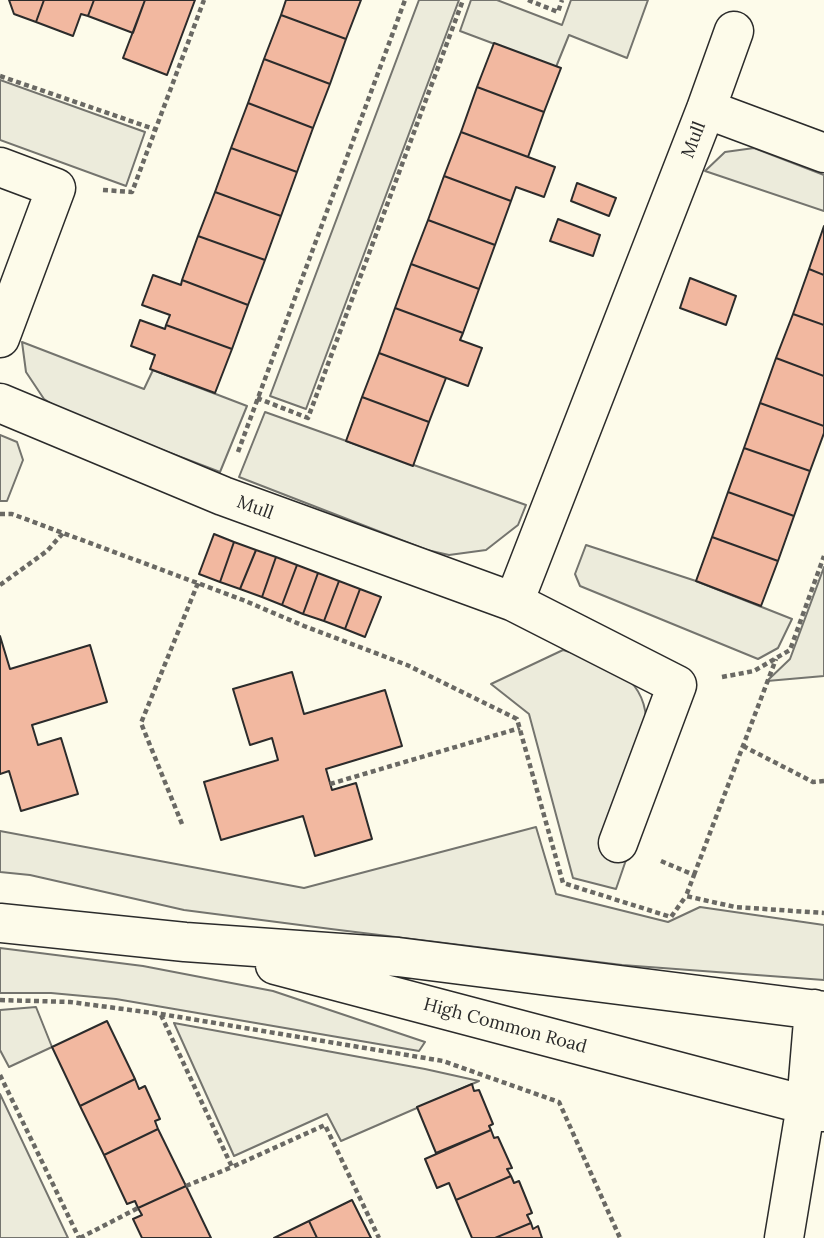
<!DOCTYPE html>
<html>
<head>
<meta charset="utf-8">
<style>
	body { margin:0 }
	canvas { display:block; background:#fdfbea }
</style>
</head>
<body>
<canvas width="824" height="1238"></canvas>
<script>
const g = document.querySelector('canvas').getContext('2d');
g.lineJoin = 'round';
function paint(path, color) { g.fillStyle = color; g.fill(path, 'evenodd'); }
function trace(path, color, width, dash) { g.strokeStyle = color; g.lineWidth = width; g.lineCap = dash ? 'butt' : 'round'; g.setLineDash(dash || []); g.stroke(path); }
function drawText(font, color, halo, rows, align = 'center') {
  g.font = font + ' Lora,serif'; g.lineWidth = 5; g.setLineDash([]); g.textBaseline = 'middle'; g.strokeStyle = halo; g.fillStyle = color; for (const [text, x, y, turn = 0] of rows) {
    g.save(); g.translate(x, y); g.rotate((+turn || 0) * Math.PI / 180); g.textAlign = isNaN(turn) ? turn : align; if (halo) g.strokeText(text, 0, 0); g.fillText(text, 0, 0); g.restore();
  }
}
const green = new Path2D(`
	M419 0H459L306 409 270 396Z
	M471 0H497L562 25 571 0H648L627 58 569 35 556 67 460 31Z
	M0 80 145 132 126 186 0 140Z
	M754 148 824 175V211L705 171 725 152Z
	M22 342 144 389 153 370 247 406 220 472 68 414 44 399 26 372Z
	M265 412 526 505 518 525 486 550 449 555 427 550 239 477Z
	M0 435 17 442 23 460 7 501H0Z
	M586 545 696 581 792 619 778 648 758 659 580 586 575 574Z
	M824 567V676L767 681 790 659Z
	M563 650C600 661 643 672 646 718L599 846 626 860 616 889 573 878 529 714 491 684Z
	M536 827 556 894 668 922 700 907 824 925V980L622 965 331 929 184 910 30 875 0 872V831L304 888Z
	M0 948 143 966 273 991 425 1042 419 1051 116 999 51 993H0Z
	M36 1007 52 1047 9 1067 0 1050V1010Z
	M174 1023 425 1069 479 1081 341 1141 327 1114 234 1156Z
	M0 1094 68 1238H0Z`);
paint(green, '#ecebdb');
trace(green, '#74746e', 2);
const building = new Path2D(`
	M9 0H44L36 22 14 14Z
	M44 0H94L88 16 81 14 73 36 36 22Z
	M94 0H145L133 33 88 16Z
	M145 0H195L167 75 123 58Z
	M286 0H361L346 39 281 15Z
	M281 15 346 39 330 84 264 59Z
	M494 43 561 68 544 112 477 87Z
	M264 59 330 84 313 128 248 103Z
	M477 87 544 112 528 157 461 132Z
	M248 103 313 128 297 172 231 148Z
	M461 132 555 167 544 197 516 187 511 201 444 176Z
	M231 148 297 172 281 216 215 192Z
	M444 176 511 201 495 245 428 220Z
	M577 183 616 198 609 216 571 201Z
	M215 192 281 216 265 260 198 236Z
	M558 219 600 235 593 256 550 241Z
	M428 220 495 245 479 289 411 264Z
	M824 226V275L809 269Z
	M198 236 265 260 248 305 182 280Z
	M411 264 479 289 463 333 395 308Z
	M809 269 824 275V325L793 314Z
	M153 275 181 285 182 280 248 305 232 349 166 325 170 315 142 305Z
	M690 278 736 296 726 325 680 308Z
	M395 308 463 333 460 340 482 348 468 386 379 353Z
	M793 314 824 325V376L776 358Z
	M140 320 165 329 166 325 232 349 215 393 150 369 155 355 131 346Z
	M379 353 446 378 429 422 362 397Z
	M776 358 824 376V426L760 403Z
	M362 397 429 422 413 466 346 441Z
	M760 403 824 426V433L810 471 744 448Z
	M744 448 810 471 794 516 728 492Z
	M728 492 794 516 778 561 712 537Z
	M214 534 234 542 220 582 199 574Z
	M712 537 778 561 761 606 696 581Z
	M234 542 256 550 240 589 220 582Z
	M256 550 276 557 262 597 240 589Z
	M276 557 297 565 282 605 262 597Z
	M297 565 318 573 303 614 282 605Z
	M318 573 339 581 324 621 303 614Z
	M339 581 360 589 345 629 324 621Z
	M360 589 381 597 365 637 345 629Z
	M0 636 10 669 90 645 107 702 32 725 38 745 61 738 78 794 21 811 9 771 0 774Z
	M292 672 304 714 385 690 402 746 326 769 332 790 356 783 372 839 315 856 303 816 221 840 204 782 278 760 272 738 250 745 233 689Z
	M107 1021 135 1079 80 1106 52 1047Z
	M135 1079 139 1089 145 1086 160 1119 155 1121 158 1129 104 1155 80 1106Z
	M472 1084 474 1091 479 1090 493 1124 489 1126 491 1130 436 1153 417 1107Z
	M158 1129 186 1186 138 1208 135 1201 127 1204 104 1155Z
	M491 1130 494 1138 498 1137 512 1168 507 1169 511 1176 456 1200 449 1183 437 1188 425 1159Z
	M511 1176 514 1183 519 1181 532 1213 527 1215 531 1223 495 1238H472L456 1200Z
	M186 1186 211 1238H142L133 1219 142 1215 138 1208Z
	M352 1200 371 1238H317L309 1221Z
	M309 1221 317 1238H274Z
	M531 1223 533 1229 538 1226 542 1238H495Z`);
paint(building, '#f2b8a0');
trace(building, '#2b2b2b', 2);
const minor = new Path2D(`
	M706 109 824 153
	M0 167 56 188 0 338
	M0 403 223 496 514 602 677 685 618 843
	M514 602 706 109 734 31`);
const tertiary = new Path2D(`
	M0 923 185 942 398 957 824 1011
	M275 965 806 1105 824 1112
	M784 1238 806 1105 814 1009`);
trace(minor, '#2b2b2b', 41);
trace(tertiary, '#2b2b2b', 41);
trace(new Path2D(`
	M528 0 558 12 562 0
	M0 76 154 129
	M103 190 132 192 204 0
	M257 398 308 418 463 0
	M238 452 405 0
	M0 514H12L243 600 304 626 407 665 517 719 563 883 671 917 686 896
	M0 585 47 551 63 533
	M722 677 754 671 790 650 824 556
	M743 746 813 782 824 781
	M330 784 520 728
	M182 824 141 723 198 583
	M661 861 694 875 686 896 735 907 824 913
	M694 875 776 659
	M0 1000 70 1002 161 1014 443 1061 559 1102 620 1238
	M161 1015 232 1167 325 1125 379 1238
	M0 1075 79 1238
	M186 1186 232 1167
	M80 1238 138 1208`), '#6a6964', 4.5, [5, 3.5]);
trace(minor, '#fdfbea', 38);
trace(tertiary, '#fdfbea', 38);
drawText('18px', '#2b2b2b', '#fdfbea', [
	["Mull",694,140,-69],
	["Mull",255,508,20],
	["High Common Road",505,1026,15]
]);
</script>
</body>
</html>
